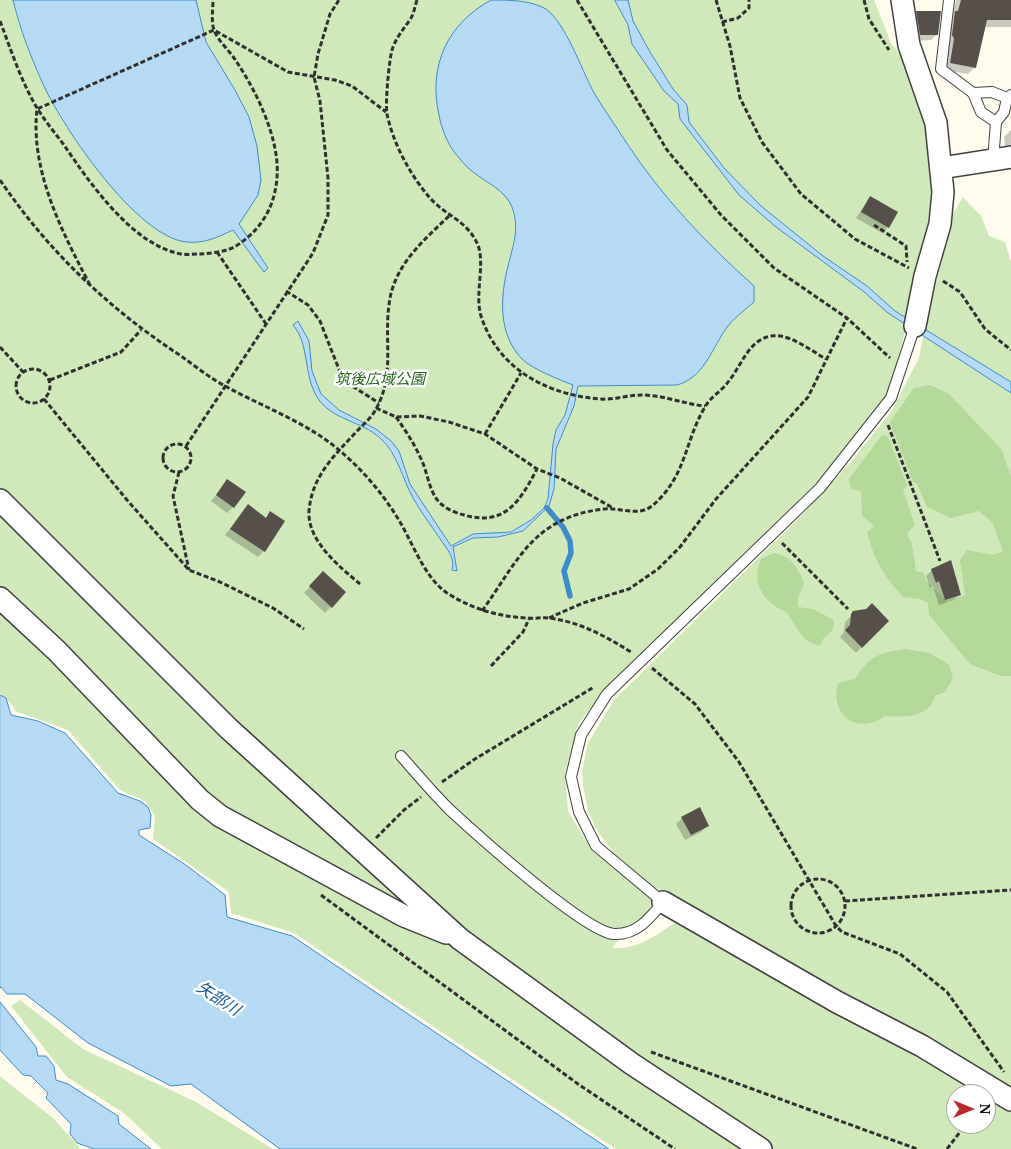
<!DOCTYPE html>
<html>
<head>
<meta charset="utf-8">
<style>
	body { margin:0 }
	#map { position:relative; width:1011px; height:1149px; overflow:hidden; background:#fffcee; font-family:"Noto Serif",serif }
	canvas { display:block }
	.north { position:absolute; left:946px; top:1084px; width:50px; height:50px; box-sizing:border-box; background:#fff; border:1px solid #9f9f9f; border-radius:50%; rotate:90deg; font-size:14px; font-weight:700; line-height:20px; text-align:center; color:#0e0e0e }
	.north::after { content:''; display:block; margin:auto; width:18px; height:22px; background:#bc2729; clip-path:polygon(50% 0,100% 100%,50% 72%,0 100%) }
</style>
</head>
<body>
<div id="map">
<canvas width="1011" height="1149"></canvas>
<div class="north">N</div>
</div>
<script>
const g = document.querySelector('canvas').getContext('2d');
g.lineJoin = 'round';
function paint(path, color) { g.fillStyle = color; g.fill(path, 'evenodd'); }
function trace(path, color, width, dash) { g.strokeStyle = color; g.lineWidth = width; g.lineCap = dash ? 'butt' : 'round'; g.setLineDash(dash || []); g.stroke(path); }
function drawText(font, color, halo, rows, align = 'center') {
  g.font = font + ' "Noto Serif","Noto Sans JP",serif'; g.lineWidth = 5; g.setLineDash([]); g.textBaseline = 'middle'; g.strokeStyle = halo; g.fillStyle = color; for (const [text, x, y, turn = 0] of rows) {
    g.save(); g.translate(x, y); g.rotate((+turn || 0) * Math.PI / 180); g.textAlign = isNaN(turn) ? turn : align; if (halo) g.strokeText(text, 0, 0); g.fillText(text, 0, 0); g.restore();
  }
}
paint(new Path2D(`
	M0 0H874L891 43 906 61 929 119 941 195 889 393 865 428 818 481 615 679 578 724 565 773 568 811 592 851 652 899 649 912 630 926 612 948C626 949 639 945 651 938 664 932 667 925 682 921L688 909 646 881 613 852 598 832 588 811 583 785 582 771 588 743 614 700 803 514 849 464 891 412 919 358 929 304 941 266 947 196 953 214 963 197 981 216 989 236 1005 242 1011 262V1149H616L294 933 231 913 229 892 153 839 155 816 145 801 120 790 68 730 15 711 13 706 0 693ZM956 1094H986V1124H956Z
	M20 1000 83 1049 196 1102 273 1149H162L124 1113 67 1077 11 1006Z
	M0 1076 53 1118 81 1149H0Z`), '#d0e9b8');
paint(new Path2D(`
	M930 385 949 394 1002 450 1011 477V676H1001L970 664 929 615 928 603 920 599 903 597C885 578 873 558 867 532L874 526 862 516 861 491 851 489 849 479 882 435 888 437 907 485 903 490 915 525 907 533 912 544 916 571 924 573 926 581 948 602 965 595 960 560 967 550 993 555 1003 551 992 522 979 511 951 518 927 507 917 484 913 482 890 422 914 388Z
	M774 553C792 557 797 566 804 583L798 598V607L813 609 834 620 833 630 823 639 820 646C801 641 798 629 788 614 785 610 780 610 775 606 758 594 753 578 761 559Z
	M905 649 930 653 949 665 953 678 945 692 935 696C929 718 905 717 885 716 858 736 829 716 838 683L855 679C869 656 878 653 905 649Z`), '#b3d998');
const water = new Path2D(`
	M13 0H196L206 42 235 90 249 117 257 146 261 180 258 195 239 224 268 268 264 272 233 230C218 237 204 244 186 242 136 236 64 129 44 86 31 58 20 29 13 0Z
	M491 0C509 0 530 0 546 9 566 24 581 68 593 91 603 108 615 125 626 142 662 197 706 243 754 286V302C744 311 732 319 725 330 711 351 703 378 677 385L578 386 574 406 556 449 554 489 549 506 523 531 498 537 473 538 453 547 457 571 452 570C455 560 449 551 443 543 433 528 422 514 413 498 402 478 398 454 380 438 362 421 331 420 317 397 303 374 310 345 293 325L298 321 309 341 312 371 321 394 339 410 376 429 391 441 399 451 410 484 451 546 473 534 511 532 531 520 544 508 548 499 553 444 556 430 565 415 573 385C560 380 532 369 522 359 498 334 500 298 508 266 513 245 520 229 512 207 505 190 487 183 473 172 466 167 460 159 455 153 447 143 441 127 439 115 428 66 447 24 491 0Z
	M615 0H628L633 21 650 52 673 89 687 105 689 122 724 168 761 206 823 256 867 286 895 311 1011 382V393L888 313 863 291 776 227 739 195 680 119 678 104 664 91 632 44 628 25Z
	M0 695 6 698 11 715 38 721 65 733 118 793 140 801 148 807 151 815 150 828 139 830V835L186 865 225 895 227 917 292 936 609 1149H280L191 1084 171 1086 88 1043 25 994H7L1 987 0 988Z
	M0 1002 36 1047 38 1056H46L54 1066 56 1080 68 1084 118 1116 119 1124 151 1149H94L77 1143 70 1134 71 1124 46 1098 48 1093 31 1076 23 1075 0 1050Z`);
paint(water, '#b4daf5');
trace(water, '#3c8ccb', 1);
paint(new Path2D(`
	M956 0H1011V27H984L975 67 968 74 944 70 948 19 953 15Z
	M917 12 937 34 931 40 914 41 911 18Z
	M1011 130V149H1005L1004 137Z
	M870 197 888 227 882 233 856 218Z
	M227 481 233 507 227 513 211 501Z
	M243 512 265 518 271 513 264 551 258 557 225 535Z
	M932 570 960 594 954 600 939 605 933 586 930 588 926 576Z
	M317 579 344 592 325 613 304 593Z
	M852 615 887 621 856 653 840 637 844 632 845 622Z
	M682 818 707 826 701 832 685 840 676 824Z`), '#0003');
trace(new Path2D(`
	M547 508 563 527 570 541 571 553 564 571 570 596`), '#3c8ccb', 5.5);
paint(new Path2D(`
	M961 0H1011V20H987L976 68 950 63 954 39 952 35 955 11H958Z
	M916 11H941L938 35H920Z
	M870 196 898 212 889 228 861 212Z
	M227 479 246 492 234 508 216 495Z
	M248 504 266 518 270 511 285 521 265 552 230 529Z
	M951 560 961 595 945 600 939 581 936 583 931 569Z
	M323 571 346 592 332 608 309 586Z
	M872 603 889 621 862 648 845 630 850 625 851 614 853 611 866 609Z
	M700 807 709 826 691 835 681 817Z`), '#564f4a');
const service = new Path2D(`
	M949 0 941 69 973 93 992 92 1007 98
	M973 93 981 112 996 122
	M993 161 996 122 1004 112 1007 98 1011 95
	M401 756C417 774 433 793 450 810 476 834 585 932 614 934 637 935 650 918 663 902L596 846 579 812 571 777 581 735 607 694 820 488 891 398 915 326`);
const minor = new Path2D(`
	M902 0 909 45 936 123 943 192 940 224 925 276 915 326
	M941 168 1011 157
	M0 500 228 728 460 939 632 1064 761 1149
	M0 598 57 651 200 800 220 816 404 916 446 933
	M663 902 837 1002 922 1046 1011 1100`);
trace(service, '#414141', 12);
trace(minor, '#414141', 24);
trace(new Path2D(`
	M417 0C415 6 414 13 411 18 404 29 396 37 392 50 389 61 385 104 387 114 393 143 410 175 430 198 445 215 465 220 476 241 487 260 474 293 481 316 498 369 547 395 600 399 614 400 628 395 642 395 663 395 684 404 705 406
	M577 0 667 150 721 215 774 268 847 318 890 358
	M716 0 730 46 740 98 762 142 801 194 855 239 909 268
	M864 0 869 19 889 50
	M0 21C11 50 21 81 37 108 45 121 55 133 64 145 90 183 132 245 181 254 187 255 194 254 200 254 212 253 226 252 236 246 261 230 275 207 277 177 280 140 257 92 236 61 230 51 218 41 214 30 211 22 213 9 213 0
	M722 22 738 18 749 8V0
	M0 180C49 252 108 308 181 356 195 366 210 378 225 386 263 407 306 422 339 450 363 470 384 495 400 522 413 544 425 578 447 593 472 609 499 617 528 618 535 619 542 617 549 618 580 622 605 636 631 652
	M874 225 906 246 907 262
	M217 252 266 324
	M943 281 960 292 985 329 1011 350
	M90 285C62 232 30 170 37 109L214 30 288 72 335 80 352 86 386 112
	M286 291 308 305 320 321 340 372 352 386 379 403
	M0 347 23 372
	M16 386a17 17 0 1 1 34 0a17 17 0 1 1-34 0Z
	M50 380 121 352 141 330
	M44 399 127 500 189 570 220 582 273 608 304 629
	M376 408 396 417 420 416 449 422 485 434 537 469 560 478 613 508
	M396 417C406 431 415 445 422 461 428 474 429 492 440 503 446 509 456 513 464 515 505 527 520 501 537 469
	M888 425 940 561
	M485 434 521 373
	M163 458a14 14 0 1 1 28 0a14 14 0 1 1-28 0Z
	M186 446 313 253 328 215V178L320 101 314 77 318 54 330 14 339 0
	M179 472 173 496 189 570
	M782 543 848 609
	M360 584C340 567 307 541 309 511 312 475 335 455 359 429 365 423 372 417 376 409 395 375 384 341 389 305 393 266 423 241 449 216
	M482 611C518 561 533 517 604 509 619 507 638 517 652 506 687 476 684 442 705 407 710 397 722 391 728 382 741 367 748 340 771 336 789 333 810 350 826 359
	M549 618 583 603 629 589 658 569 680 547 716 499 808 397 847 318
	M491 666 523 632 529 619
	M652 668 695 704 739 762 836 926 842 932 900 954 947 992 1004 1072
	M442 782 475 759 594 687
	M376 838 404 810 421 797
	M791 906a27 27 0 1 1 54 0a27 27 0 1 1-54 0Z
	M321 895 578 1084 675 1149
	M845 901 1011 890
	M651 1052 917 1149
	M947 1149 966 1124`), '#303030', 3, [5, 2.5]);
trace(service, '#fff', 10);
trace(minor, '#fff', 21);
drawText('italic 15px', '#2a641f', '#fff', [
	["筑後広域公園",380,380]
]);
drawText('italic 16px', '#185e9e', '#fff', [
	["矢部川",218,999,33]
]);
</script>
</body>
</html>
